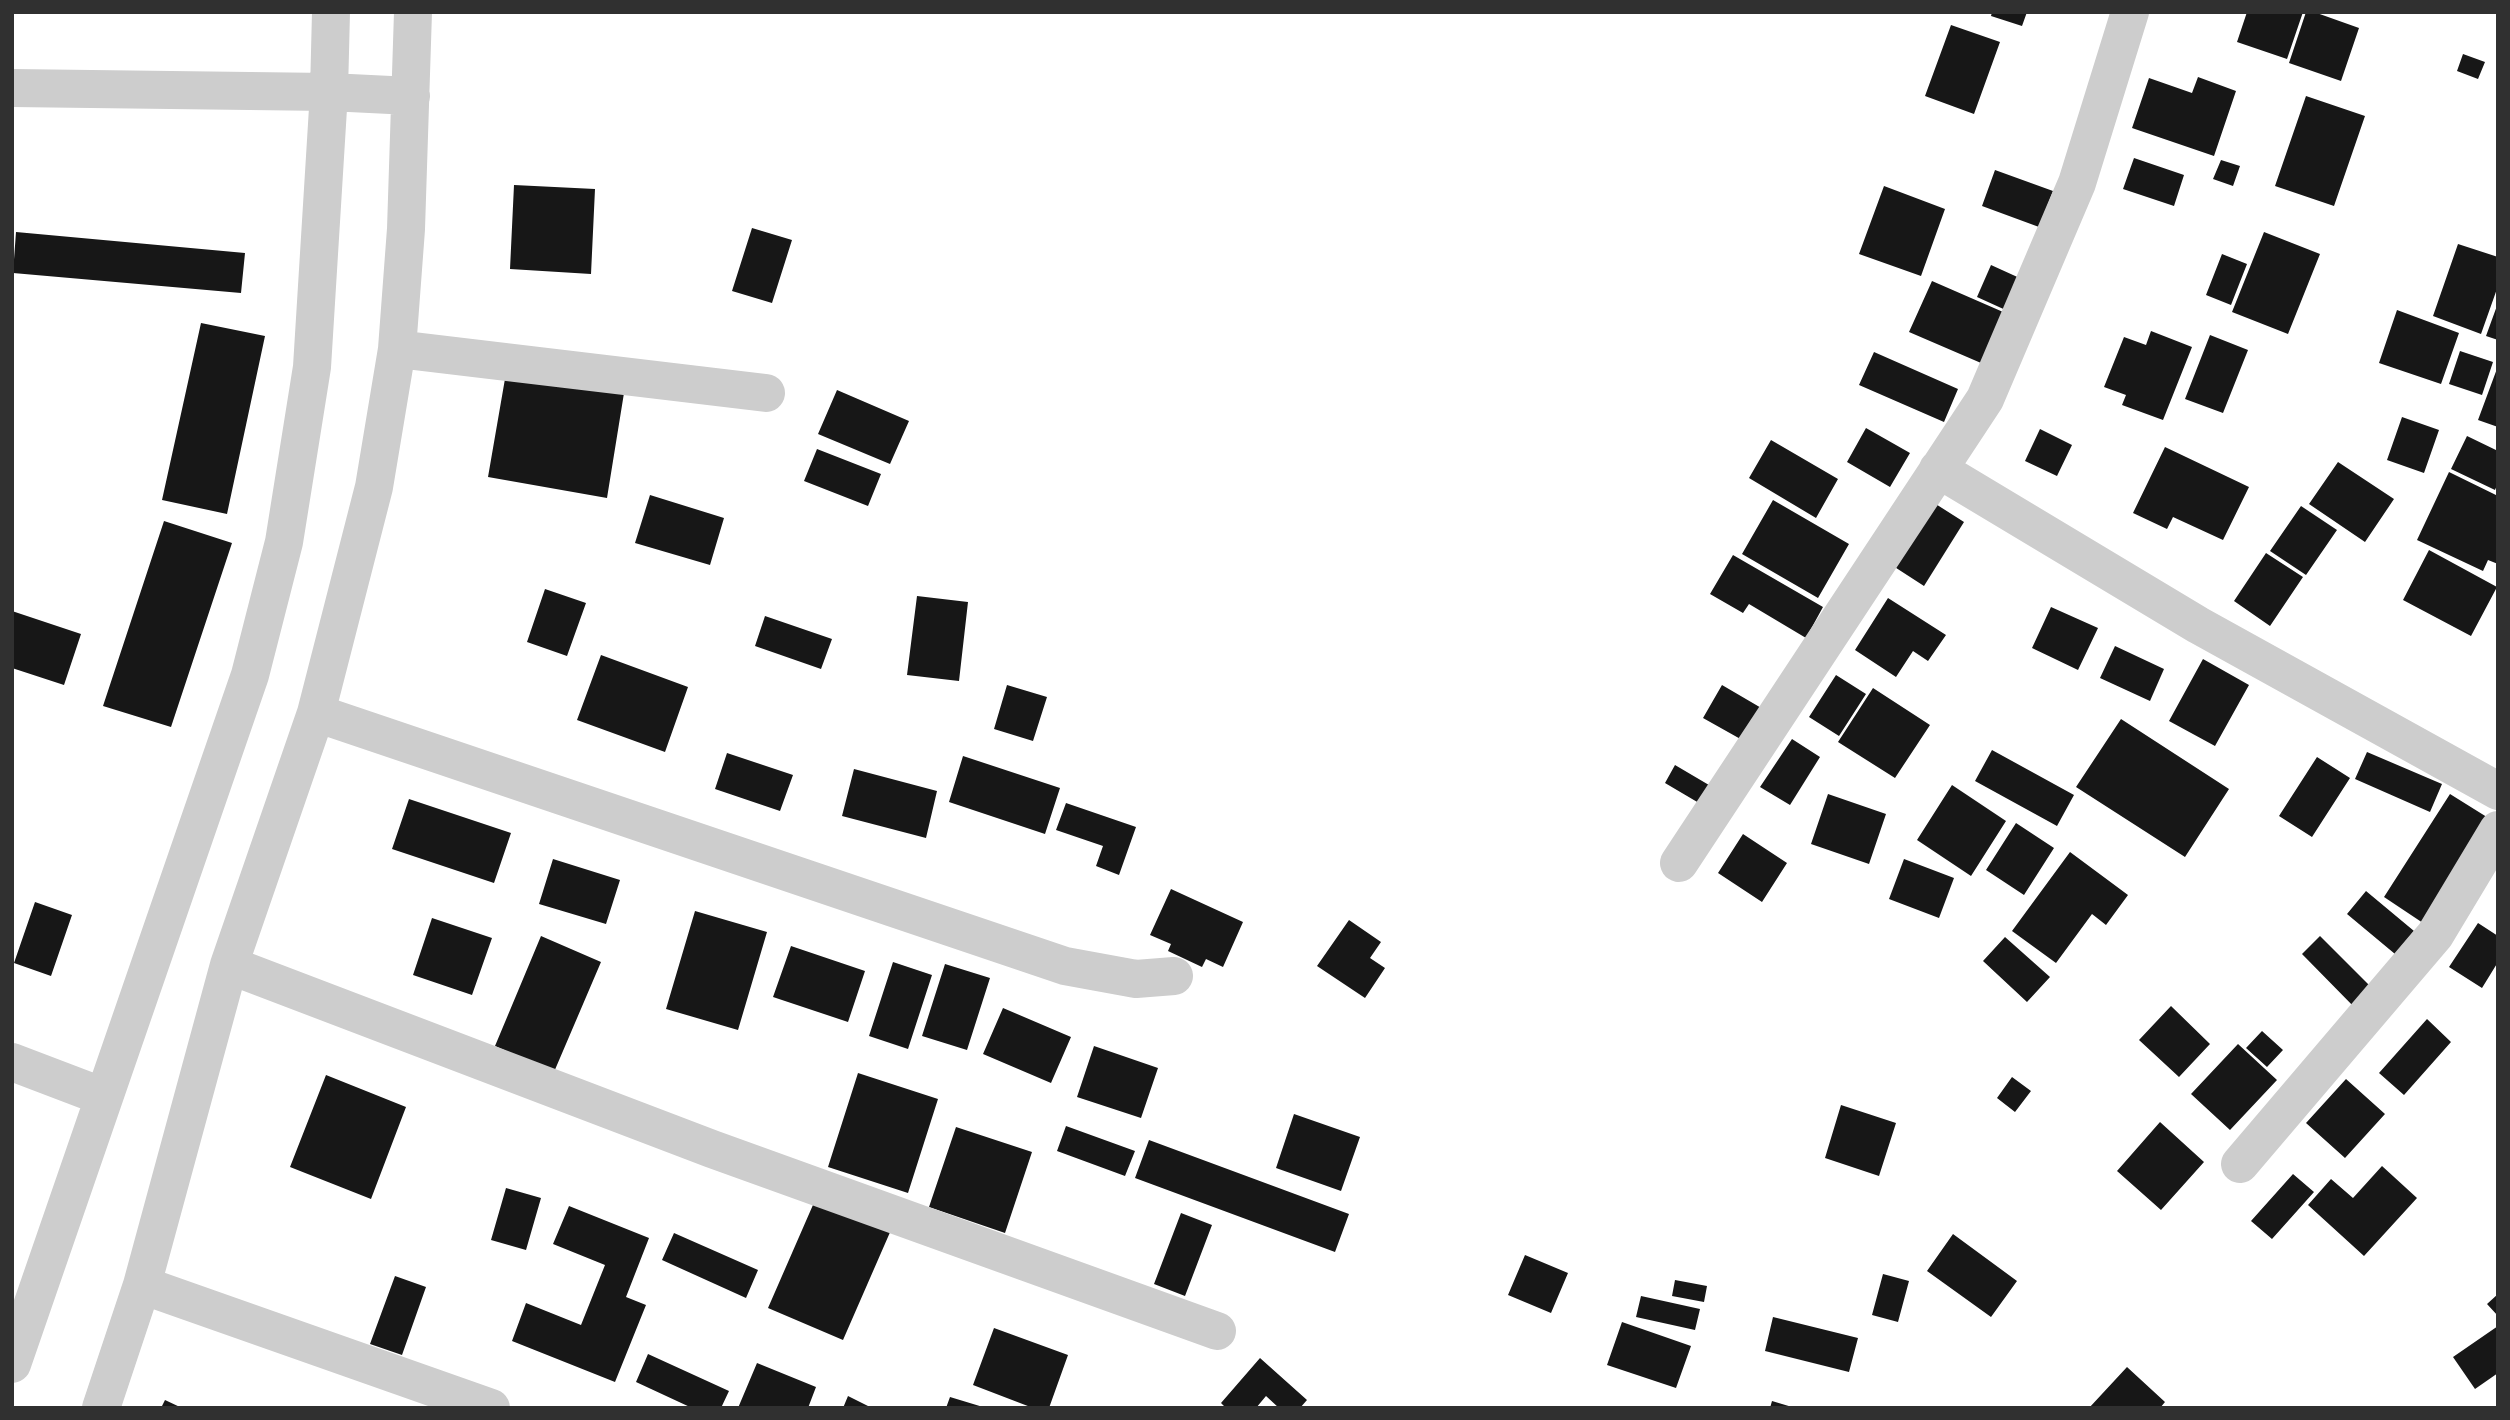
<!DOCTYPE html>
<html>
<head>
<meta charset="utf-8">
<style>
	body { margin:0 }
	#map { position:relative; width:2510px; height:1420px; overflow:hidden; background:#fff; font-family:Signika,sans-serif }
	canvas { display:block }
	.frame { position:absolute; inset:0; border:14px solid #303030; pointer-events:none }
</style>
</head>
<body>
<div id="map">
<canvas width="2510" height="1420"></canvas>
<div class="frame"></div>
</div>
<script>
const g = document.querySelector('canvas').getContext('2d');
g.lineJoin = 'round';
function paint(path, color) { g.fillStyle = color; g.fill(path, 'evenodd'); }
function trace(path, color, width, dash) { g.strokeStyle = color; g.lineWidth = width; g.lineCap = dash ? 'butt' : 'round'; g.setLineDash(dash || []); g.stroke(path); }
paint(new Path2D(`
	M1992 12H2027L2022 26 1991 16Z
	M2247 12H2303L2287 59 2237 42Z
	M2306 12H2314L2359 28 2341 81 2289 63Z
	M1951 25 2000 42 1974 114 1925 96Z
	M2463 54 2485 62 2478 79 2457 71Z
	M2198 77 2236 91 2214 156 2132 128 2149 78 2192 93Z
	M2306 96 2365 116 2334 206 2275 186Z
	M2134 158 2184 175 2174 206 2123 189Z
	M2221 160 2240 166 2233 186 2213 179Z
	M1995 170 2053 191 2039 227 1982 206Z
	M514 185 595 189 591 274 510 269Z
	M1884 186 1945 209 1921 276 1859 254Z
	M752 228 792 240 772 303 732 291Z
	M16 232 245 253 241 293 13 273Z
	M2264 232 2320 254 2288 334 2232 312Z
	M2458 244 2498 257V286L2481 334 2433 316Z
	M2222 254 2247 264 2231 305 2206 295Z
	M1991 265 2024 280 2010 312 1977 297Z
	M1932 281 2010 315 1988 366 1909 332Z
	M2498 303V340L2486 336Z
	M2397 310 2459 333 2441 384 2379 363Z
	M201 323 265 336 227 514 162 500Z
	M2151 331 2192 347 2163 420 2122 405 2126 395 2104 387 2124 337 2146 345Z
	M2210 335 2248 350 2223 413 2185 399Z
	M2460 351 2493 362 2482 395 2449 384Z
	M1874 352 1958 389 1944 422 1859 385Z
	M2498 366V427L2478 420Z
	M506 373 624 393 607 498 488 477Z
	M837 390 909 421 890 464 818 434Z
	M2402 417 2439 430 2424 473 2387 460Z
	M1866 428 1910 453 1890 487 1847 462Z
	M2040 429 2072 445 2057 476 2025 461Z
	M2467 436 2498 451V483L2495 490 2451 469Z
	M1771 440 1838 479 1816 518 1749 478Z
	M2165 447 2249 487 2223 540 2173 517 2167 529 2133 513Z
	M817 449 881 474 868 506 804 481Z
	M2338 462 2394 499 2365 542 2309 504Z
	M2449 472 2498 496V564L2488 560 2483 571 2417 540Z
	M650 495 724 518 710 565 635 543Z
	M1773 500 1849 544 1818 598 1742 554Z
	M1931 501 1964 522 1924 586 1890 564Z
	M2301 506 2337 530 2306 575 2270 551Z
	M164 521 232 543 171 727 103 706Z
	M2429 550 2497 587 2471 636 2403 600Z
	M2266 553 2303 577 2270 626 2234 601Z
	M1733 555 1823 607 1806 638 1749 604 1743 613 1710 594Z
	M545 589 586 603 567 656 527 642Z
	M917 596 968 602 959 681 907 675Z
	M1888 598 1946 635 1928 661 1913 651 1896 677 1855 650Z
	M2051 607 2098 628 2078 670 2032 648Z
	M12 611 81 634 64 685 12 668Z
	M765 616 832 639 821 669 755 646Z
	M2115 646 2164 669 2150 701 2100 678Z
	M601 655 688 687 665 752 577 720Z
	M2203 659 2249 685 2215 746 2169 721Z
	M1836 675 1866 694 1839 736 1809 717Z
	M1007 685 1047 697 1033 741 994 729Z
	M1722 685 1763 709 1744 741 1703 718Z
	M1873 688 1930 725 1895 778 1838 742Z
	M2121 719 2229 789 2185 857 2076 787Z
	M1792 739 1820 757 1790 805 1760 787Z
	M1992 750 2074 795 2057 826 1975 781Z
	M2367 752 2442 784 2430 812 2355 779Z
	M727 753 793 775 780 811 715 789Z
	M963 756 1060 788 1045 834 949 802Z
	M2317 757 2350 778 2312 837 2279 816Z
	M1675 765 1714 788 1704 806 1665 783Z
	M854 769 937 791 926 838 842 816Z
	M1952 785 2006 821 1971 876 1917 840Z
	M1828 794 1886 814 1869 864 1811 844Z
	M2450 794 2490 819 2423 923 2384 897Z
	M409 799 511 833 494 883 392 849Z
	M1066 803 1136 827 1119 875 1096 866 1103 846 1056 830Z
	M2016 823 2054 848 2024 895 1986 870Z
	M1743 834 1787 863 1762 902 1718 873Z
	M2070 852 2128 895 2106 925 2092 914 2056 963 2012 931Z
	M553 859 620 880 606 924 539 904Z
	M1904 859 1954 878 1939 918 1889 899Z
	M1171 889 1243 922 1223 967 1206 959 1202 967 1168 951 1171 944 1150 935Z
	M2366 891 2414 931 2395 954 2347 914Z
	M35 902 72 915 51 976 14 963Z
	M695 911 767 932 738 1030 666 1009Z
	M432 918 492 938 472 995 413 975Z
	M1349 920 1381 942 1370 958 1385 968 1365 998 1317 966Z
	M2478 923 2498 936V962L2482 988 2449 967Z
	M541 936 601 962 554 1072 495 1046Z
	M2320 936 2376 992 2358 1011 2302 954Z
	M2005 937 2050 977 2027 1002 1983 961Z
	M791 946 865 971 848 1022 773 997Z
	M893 962 932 975 908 1049 869 1036Z
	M945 964 990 978 967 1050 922 1036Z
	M2171 1006 2210 1044 2179 1077 2139 1040Z
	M1003 1008 1071 1037 1051 1083 983 1054Z
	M2427 1019 2451 1042 2404 1095 2379 1073Z
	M2262 1031 2283 1050 2267 1067 2246 1048Z
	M2238 1044 2277 1080 2230 1130 2191 1094Z
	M1094 1046 1158 1068 1141 1118 1077 1097Z
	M858 1073 938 1099 908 1193 828 1167Z
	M326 1075 406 1107 371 1199 290 1167Z
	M2012 1077 2031 1091 2015 1112 1997 1098Z
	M2346 1079 2385 1114 2345 1158 2306 1123Z
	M1841 1105 1896 1123 1879 1176 1825 1158Z
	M1294 1114 1360 1137 1341 1191 1276 1168Z
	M2160 1122 2204 1162 2161 1210 2117 1171Z
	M1066 1126 1135 1151 1125 1176 1057 1151Z
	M956 1127 1032 1152 1005 1233 929 1207Z
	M1149 1140 1349 1214 1335 1252 1135 1178Z
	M2382 1166 2417 1198 2364 1256 2308 1205 2331 1179 2353 1198Z
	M2293 1174 2314 1192 2272 1239 2251 1221Z
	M506 1188 541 1198 526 1250 491 1240Z
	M816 1198 891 1230 843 1340 768 1308Z
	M569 1206 649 1238 626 1297 646 1305 615 1382 512 1341 526 1303 581 1325 605 1265 553 1244Z
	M1181 1213 1212 1225 1185 1296 1154 1284Z
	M674 1233 758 1270 746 1298 662 1260Z
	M1953 1234 2017 1281 1991 1317 1927 1271Z
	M1525 1255 1568 1273 1551 1313 1508 1295Z
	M1883 1274 1909 1281 1898 1322 1872 1315Z
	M395 1276 426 1287 402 1355 370 1344Z
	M1675 1280 1707 1286 1704 1302 1672 1296Z
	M2498 1294V1316L2487 1304Z
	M1641 1296 1700 1309 1695 1330 1636 1317Z
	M1773 1317 1858 1338 1849 1372 1765 1351Z
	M1622 1322 1691 1346 1676 1388 1607 1365Z
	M2498 1326V1373L2475 1389 2453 1357Z
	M994 1328 1068 1355 1049 1408H1033L973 1385Z
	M648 1354 729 1391 721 1408H692L636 1382Z
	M1260 1358 1307 1400 1300 1408H1279L1266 1396 1256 1408H1226L1221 1403Z
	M757 1363 816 1387 808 1408H738Z
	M2127 1367 2165 1402 2160 1408H2089Z
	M848 1396 872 1408H843Z
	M950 1397 983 1407V1408H946Z
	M165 1400 182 1408H161Z
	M1772 1401 1792 1407V1408H1770Z`), '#171717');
trace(new Path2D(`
	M12 88 329 92 411 96
	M397 349 766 393
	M1938 469 2198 625 2498 791
	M316 713 1065 966 1136 979 1174 976
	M1679 863 1985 399 2077 183 2130 12
	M229 965 712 1149 1217 1331
	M12 1062 104 1097
	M2240 1164 2435 935 2498 830
	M142 1285 491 1408
	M12 1364 250 675 284 542 312 367 329 92 331 12
	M101 1408 142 1285 229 965 316 713 374 487 397 349 406 229 413 12`), '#cdcdcd', 38);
</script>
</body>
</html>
